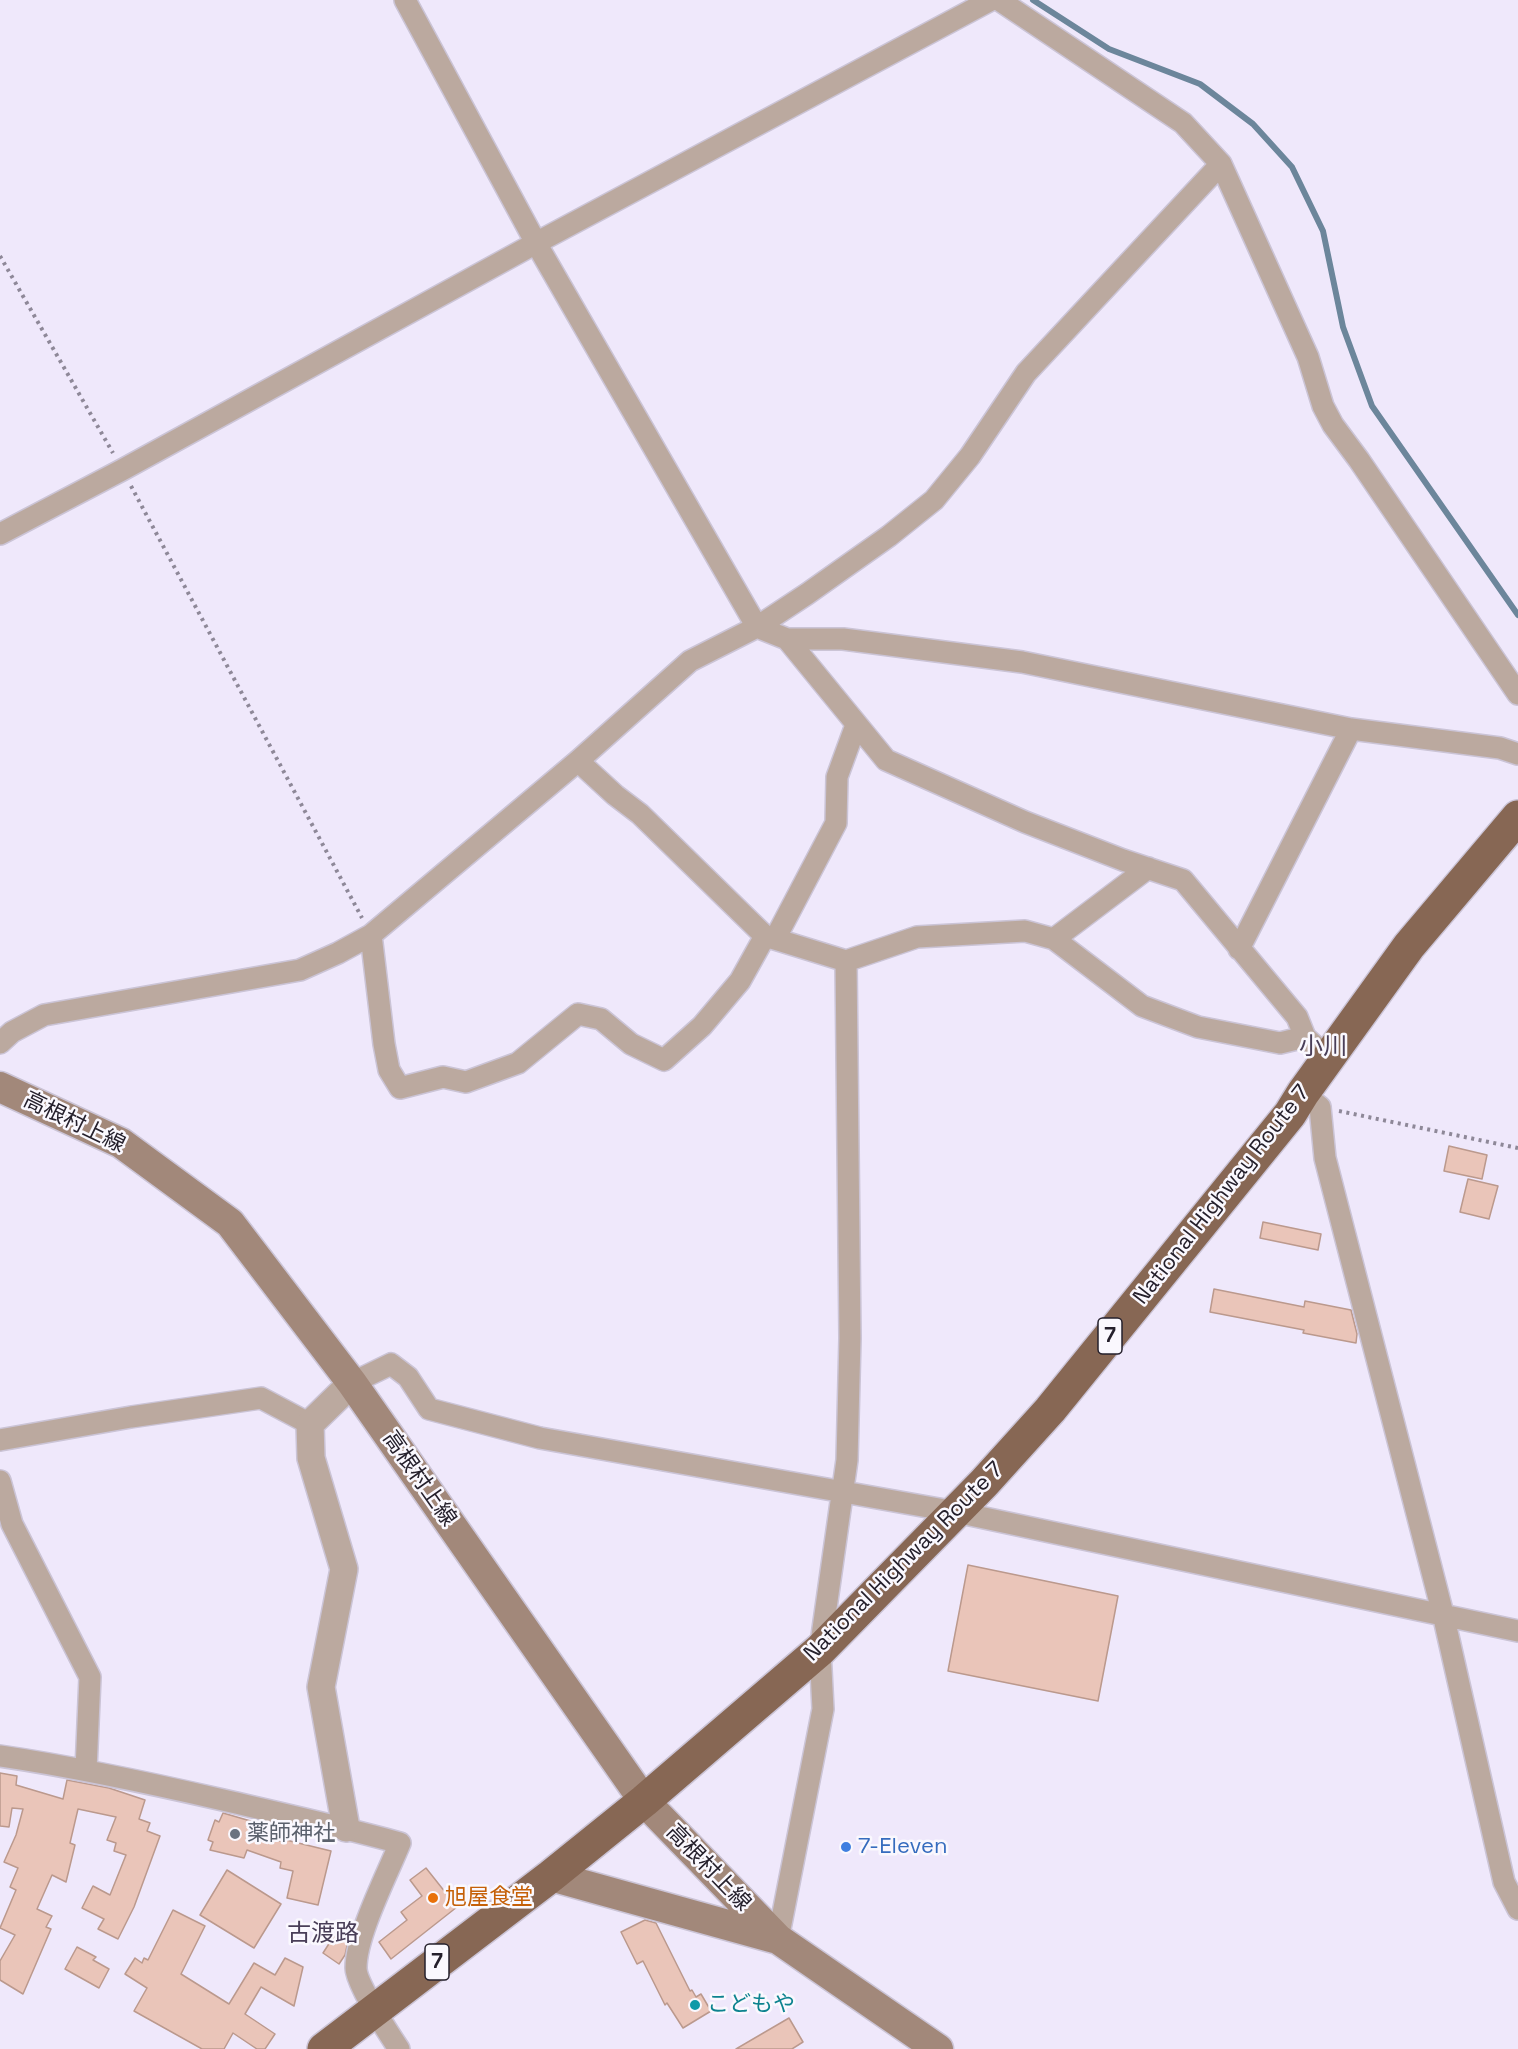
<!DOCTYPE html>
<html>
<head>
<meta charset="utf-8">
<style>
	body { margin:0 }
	canvas { display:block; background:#efe8fb }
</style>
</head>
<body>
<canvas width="1518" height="2049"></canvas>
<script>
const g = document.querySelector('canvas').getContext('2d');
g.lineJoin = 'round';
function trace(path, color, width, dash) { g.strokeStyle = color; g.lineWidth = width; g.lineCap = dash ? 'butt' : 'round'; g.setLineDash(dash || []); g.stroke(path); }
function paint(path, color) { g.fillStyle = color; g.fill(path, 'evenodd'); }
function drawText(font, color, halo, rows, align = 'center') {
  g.font = font + ' "Space Grotesk","Noto Sans JP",sans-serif'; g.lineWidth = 5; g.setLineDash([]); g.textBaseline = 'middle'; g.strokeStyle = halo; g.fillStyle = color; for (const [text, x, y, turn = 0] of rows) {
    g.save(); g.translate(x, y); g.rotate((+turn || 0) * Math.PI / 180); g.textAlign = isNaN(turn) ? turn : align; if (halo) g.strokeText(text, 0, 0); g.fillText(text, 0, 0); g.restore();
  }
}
trace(new Path2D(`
	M1033 0 1109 49 1200 84 1253 124 1292 167 1323 231 1343 327 1372 406 1518 615`), '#6c869b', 6);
const building = new Path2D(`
	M1449 1146 1487 1155 1482 1179 1444 1171Z
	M1468 1179 1498 1186 1489 1219 1460 1212Z
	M1263 1222 1321 1234 1318 1250 1260 1238Z
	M1214 1289 1304 1307 1305 1301 1351 1310 1357 1334 1356 1343 1303 1333 1304 1330 1210 1312Z
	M968 1565 1118 1596 1098 1701 948 1671Z
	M0 1773 17 1776 16 1785 63 1799 67 1780 109 1788 145 1800 139 1819 150 1823 147 1831 160 1836 134 1907 118 1939 98 1929 104 1919 82 1908 93 1886 110 1895 126 1855 114 1851 116 1843 107 1840 116 1817 78 1809 70 1843 75 1845 66 1882 52 1875 37 1909 52 1916 46 1927 51 1929 23 1994 0 1980V1961L15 1935 0 1928 16 1890 10 1887 18 1868 4 1862 16 1835 23 1809 12 1808 9 1827 0 1826Z
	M223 1813 254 1822 251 1831 285 1843 286 1840 331 1851 318 1905 287 1898 293 1871 280 1868 281 1862 247 1850 244 1858 210 1850 213 1842 208 1840 215 1820 219 1822Z
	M426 1868 457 1907 391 1959 379 1942 407 1920 401 1912 422 1896 410 1880Z
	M227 1870 281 1904 254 1948 200 1915Z
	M173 1910 205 1926 181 1974 229 2004 254 1963 275 1975 285 1958 303 1967 294 2006 261 1987 245 2014 275 2034 265 2049H257L233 2033 224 2049H202L134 2011 147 1988 125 1974 135 1958 142 1963 144 1958 148 1960Z
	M645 1920 656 1923 690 1991 692 1990 696 1997 701 1994 711 2011 683 2028 667 2003 665 2005 643 1961 637 1964 621 1932Z
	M343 1922 351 1928 345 1955 339 1964 323 1953Z
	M77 1947 96 1957 93 1960 109 1969 99 1988 65 1969Z
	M789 2018 803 2042 792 2049H736Z`);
paint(building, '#eac5b9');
trace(building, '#bb998d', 1.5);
const minor = new Path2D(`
	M405 0 536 243 757 627 787 639H843L1022 662 1351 729 1500 748 1518 754
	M999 0 1183 123 1221 164 1308 357 1323 406 1333 425 1359 460 1518 694
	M0 534 122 470 536 243 991 0
	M787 639 886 760 1025 822 1123 860 1183 880 1297 1017 1305 1037
	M578 761 615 795 640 814 765 936 846 961 917 937 1025 931 1054 939 1142 1006 1198 1027 1280 1043 1305 1037 1329 1059
	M371 935 384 1044 389 1070 400 1088 443 1077 466 1082 518 1063 578 1014 601 1019 631 1044 664 1060 702 1026 740 981 765 936
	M775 939 836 823 837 777 856 725
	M1054 939 1148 868
	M1239 949 1351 729
	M0 1043 12 1032 44 1015 300 970 338 953 371 935 578 761 690 661 757 627 807 594 889 536 934 500 970 456 1026 373 1221 164
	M1303 1093 1320 1107 1325 1158 1443 1614 1504 1882 1518 1909
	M352 1383 391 1364 408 1377 429 1409 540 1438 956 1512 1518 1631
	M0 1440 131 1417 261 1398 310 1424
	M0 1481 12 1524 90 1677 86 1770
	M0 1756C75 1767 149 1783 223 1800 283 1814 342 1827 400 1843 387 1875 356 1935 356 1968 356 1983 389 2034 399 2049
	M778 1939 823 1709 820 1650 847 1460 850 1338 846 961`);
const tertiary = new Path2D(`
	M346 1828 321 1687 344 1569 311 1458 310 1424 352 1383`);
const secondary = new Path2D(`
	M0 1087 121 1143 230 1223 352 1383 644 1801 778 1939 938 2049
	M551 1876 778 1939`);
const trunk = new Path2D(`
	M324 2049 551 1876 644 1801 820 1650 984 1483 1050 1410 1290 1114 1303 1093 1409 946 1518 817`);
trace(minor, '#cbc4d6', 24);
trace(tertiary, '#cbc4d6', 30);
trace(secondary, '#cbc4d6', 33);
trace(trunk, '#cbc4d6', 36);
trace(new Path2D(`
	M0 256 113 453
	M131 486 362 918
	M1339 1111 1518 1148`), '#8e8898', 4, [3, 4.5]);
trace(minor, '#bba99f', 21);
trace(tertiary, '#bba99f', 27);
trace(secondary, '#a2887a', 30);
trace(trunk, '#876754', 33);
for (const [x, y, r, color] of [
	[235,1834,6,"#6b7280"],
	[846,1847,6,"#3f7fe0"],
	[433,1898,6,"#e8710a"],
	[695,2005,6,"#0f9aa8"]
]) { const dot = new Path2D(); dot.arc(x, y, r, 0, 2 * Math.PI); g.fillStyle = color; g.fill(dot); trace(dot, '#faf8fe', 2); }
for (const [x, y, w] of [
	[1110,1336,24],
	[437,1962,24]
]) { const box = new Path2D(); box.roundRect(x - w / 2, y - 18, w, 36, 4.5); g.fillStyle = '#faf8fe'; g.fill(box); trace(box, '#25202c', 1.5); }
drawText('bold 21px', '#25202c', null, [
	["7",1110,1336],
	["7",437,1962]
]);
drawText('22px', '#25202c', '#faf8fe', [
	["高根村上線",74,1123,26],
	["National Highway Route 7",1222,1195,-52],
	["高根村上線",419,1479,55],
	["National Highway Route 7",904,1562,-45],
	["高根村上線",708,1868,46]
]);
drawText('22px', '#5b616d', '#faf8fe', [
	["薬師神社",247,1834]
], 'left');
drawText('22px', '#366cbe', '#faf8fe', [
	["7-Eleven",858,1847]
], 'left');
drawText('22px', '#c56008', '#faf8fe', [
	["旭屋食堂",445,1898]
], 'left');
drawText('22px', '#0d838f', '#faf8fe', [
	["こどもや",707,2005]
], 'left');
drawText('24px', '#493e58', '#faf8fe', [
	["小川",1323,1047],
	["古渡路",323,1934]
]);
</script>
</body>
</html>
